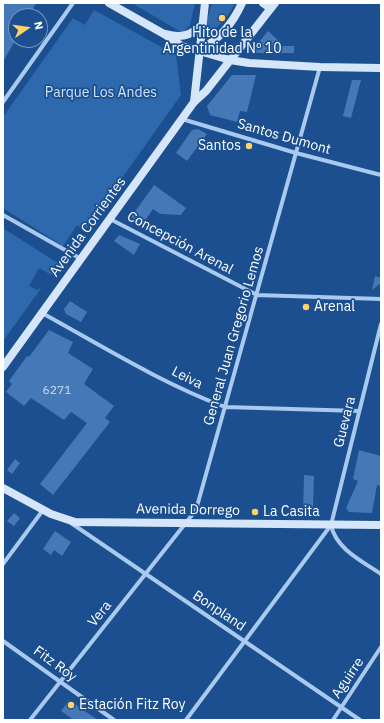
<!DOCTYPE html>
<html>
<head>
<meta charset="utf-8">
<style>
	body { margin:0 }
	#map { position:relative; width:384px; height:723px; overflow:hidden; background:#1b4f8f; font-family:"IBM Plex Sans",sans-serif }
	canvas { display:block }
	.frame { position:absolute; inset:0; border:4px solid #fff; pointer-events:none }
	.north { position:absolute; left:8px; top:8px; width:40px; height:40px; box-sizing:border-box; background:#1b4f8f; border:1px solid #7695bc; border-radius:50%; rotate:77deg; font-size:11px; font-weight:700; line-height:16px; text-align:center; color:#fff }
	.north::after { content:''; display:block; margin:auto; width:14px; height:18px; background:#ffd166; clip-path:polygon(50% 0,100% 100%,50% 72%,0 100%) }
</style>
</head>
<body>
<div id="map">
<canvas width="384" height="723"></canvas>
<div class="frame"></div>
<div class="north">N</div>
</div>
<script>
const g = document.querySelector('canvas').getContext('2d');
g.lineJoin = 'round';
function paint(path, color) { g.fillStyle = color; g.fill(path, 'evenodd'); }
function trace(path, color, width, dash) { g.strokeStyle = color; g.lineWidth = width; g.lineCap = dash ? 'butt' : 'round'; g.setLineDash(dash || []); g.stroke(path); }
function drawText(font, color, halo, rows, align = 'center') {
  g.font = font + ' "IBM Plex Sans",sans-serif'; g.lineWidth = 3.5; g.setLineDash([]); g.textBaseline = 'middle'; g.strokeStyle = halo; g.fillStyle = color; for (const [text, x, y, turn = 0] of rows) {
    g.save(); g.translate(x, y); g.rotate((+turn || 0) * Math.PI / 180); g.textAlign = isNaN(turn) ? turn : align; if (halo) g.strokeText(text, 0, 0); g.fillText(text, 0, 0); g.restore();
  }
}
paint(new Path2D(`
	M132 3H195L190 25 183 32 179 31Z
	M212 3H235C228 17 220 27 207 34L206 23Z
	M94 10 176 55 181 95 85 230 77 225 63 246 3 208V117L73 18 85 25Z
	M3 228 59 264 51 275 39 268 29 286 37 290 42 287 3 341Z`), '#2e69ad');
paint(new Path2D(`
	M3 3H36L29 16H16V39L3 62Z
	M268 31 280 42V46H294V53H256L255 47Z
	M232 75H256L247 112 240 111 237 122 210 115 207 106Z
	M352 80H361L351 118 343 116Z
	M198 129 207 134 187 161 176 153 192 130Z
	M154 185 186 208 181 215 160 214 153 209 142 225 131 217Z
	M119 235 140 244 134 255 114 241Z
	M375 276 381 278V283L372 290Z
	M70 301 87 312 81 322 66 314 64 309Z
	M49 330 73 342 68 353 93 369 84 384 114 406 105 418 110 422 53 495 40 484 87 423 71 412 64 420 31 398 24 406 6 392 12 384 9 381 27 356 29 357Z
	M359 450 381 456V486L377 485 372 513 349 512 346 508 358 481 353 479Z
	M15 459 20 463 12 474 7 470Z
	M304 475 314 476 313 508 318 507 319 515H303Z
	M14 513 20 518 14 526 7 521Z
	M55 531 71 542 62 556 54 550 51 555 43 549Z
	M69 700 98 720H74L61 711Z`), '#4478b7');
trace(new Path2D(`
	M3 102 73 3
	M182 119 296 153 381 175
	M3 215 81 259
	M110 219 257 295 381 299
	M42 313C102 346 161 383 225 407L359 411
	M71 523 360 720
	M331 525C336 549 362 561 381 574
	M3 564 43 510
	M3 641 114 720
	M30 720 196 510 320 67
	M186 720 331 525 381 324
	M333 720 381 647`), '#a9c9ee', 4);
trace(new Path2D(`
	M109 3 164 34 182 46 230 60 249 63 320 67 381 68
	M263 3 270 8
	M166 34C180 38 190 36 201 26
	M199 51C219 39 232 25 242 3
	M194 102 205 3
	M3 367 194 102 206 91 275 3
	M3 488 51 514 75 522 381 525`), '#d6e6fa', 8);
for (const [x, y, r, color] of [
	[222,18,4,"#ffd166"],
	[249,146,4,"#ffd166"],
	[306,307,4,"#ffd166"],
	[255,512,4,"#ffd166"],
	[71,705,4,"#ffd166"]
]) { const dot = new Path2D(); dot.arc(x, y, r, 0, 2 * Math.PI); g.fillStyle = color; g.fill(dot); trace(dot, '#1b4f8f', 1.5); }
drawText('12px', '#d0dded', null, [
	["6271",57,391]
]);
drawText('14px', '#fff', '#1b4f8f', [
	["Hito de la",222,33,"center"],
	["Argentinidad Nº 10",222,49,"center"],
	["Santos",241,146,"right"],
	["Arenal",314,307],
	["La Casita",263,512],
	["Estación Fitz Roy",79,705]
], 'left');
drawText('14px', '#cfe3fa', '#1b4f8f', [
	["Parque Los Andes",101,93]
]);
drawText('14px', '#fff', '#1b4f8f', [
	["Santos Dumont",284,137,16],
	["Avenida Corrientes",88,227,-54],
	["Concepción Arenal",180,243,28],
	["General Juan Gregorio Lemos",234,336,-74],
	["Leiva",187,378,27],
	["Guevara",345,422,-76],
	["Avenida Dorrego",188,510,1],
	["Bonpland",219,611,34],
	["Vera",100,614,-51],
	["Fitz Roy",55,664,36],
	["Aguirre",348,678,-56]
]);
</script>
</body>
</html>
